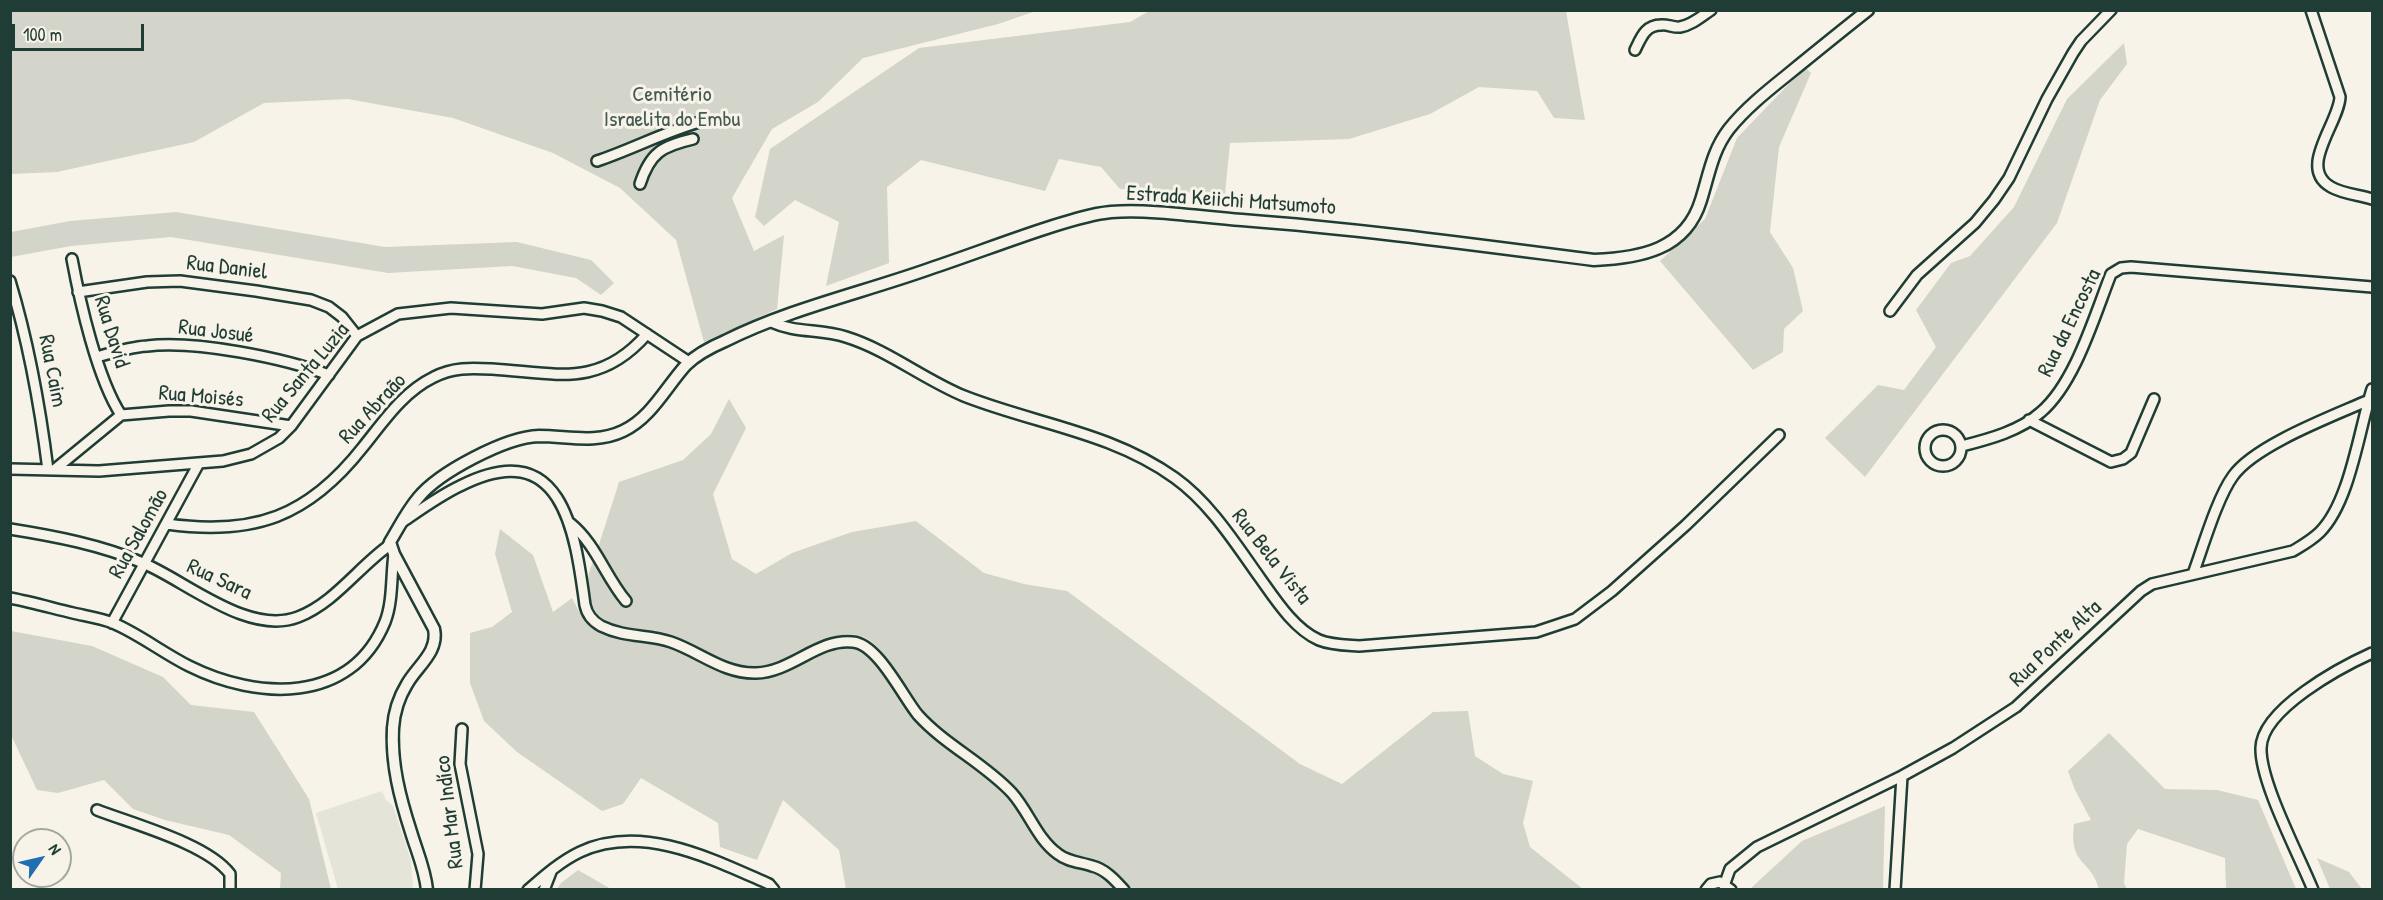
<!DOCTYPE html>
<html>
<head>
<meta charset="utf-8">
<style>
	body { margin:0 }
	#map { position:relative; width:2383px; height:900px; overflow:hidden; background:#f7f3e8; font-family:"Patrick Hand",sans-serif }
	canvas { display:block }
	.frame { position:absolute; inset:0; border:12px solid #1f3d34; pointer-events:none }
	.north { position:absolute; left:12px; top:828px; width:60px; height:60px; box-sizing:border-box; background:#f7f3e8; border:2px solid #a1aaa0; border-radius:50%; rotate:56deg; font-size:16px; font-weight:700; line-height:24px; text-align:center; color:#1f3d34 }
	.north::after { content:''; display:block; margin:auto; width:21px; height:27px; background:#1f6fb2; clip-path:polygon(50% 0,100% 100%,50% 72%,0 100%) }
	.scale { position:absolute; left:12px; top:24px; width:132px; height:27px; box-sizing:border-box; border:3px solid #1f3d34; border-top:0; padding-left:8px; font-size:18px; line-height:21px; white-space:nowrap; color:#1f3d34; -webkit-text-stroke:4px #f7f3e8; paint-order:stroke }
</style>
</head>
<body>
<div id="map">
<canvas width="2383" height="900"></canvas>
<div class="frame"></div>
<div class="north">N</div>
<div class="scale">100 m</div>
</div>
<script>
const g = document.querySelector('canvas').getContext('2d');
g.lineJoin = 'round';
function paint(path, color) { g.fillStyle = color; g.fill(path, 'evenodd'); }
function trace(path, color, width, dash) { g.strokeStyle = color; g.lineWidth = width; g.lineCap = dash ? 'butt' : 'round'; g.setLineDash(dash || []); g.stroke(path); }
function drawText(font, color, halo, rows, align = 'center') {
  g.font = font + ' "Patrick Hand",sans-serif'; g.lineWidth = 6; g.setLineDash([]); g.textBaseline = 'middle'; g.strokeStyle = halo; g.fillStyle = color; for (const [text, x, y, turn = 0] of rows) {
    g.save(); g.translate(x, y); g.rotate((+turn || 0) * Math.PI / 180); g.textAlign = isNaN(turn) ? turn : align; if (halo) g.strokeText(text, 0, 0); g.fillText(text, 0, 0); g.restore();
  }
}
paint(new Path2D(`
	M382 791 386 800 393 806 411 860 413 889H338L316 813Z`), '#e5e4d9');
paint(new Path2D(`
	M10 11H1036L998 24 863 58 818 102 772 129 732 198 754 251 784 235 777 309 704 342 676 240 620 188 553 153 453 118 348 99 264 103 194 142 57 172 11 174Z
	M1149 11H1566L1585 120 1554 118 1537 91 1479 87 1430 114 1349 139 1230 143 1225 194 1120 189 1101 167 1059 159 1045 191 921 160 887 187 889 263 826 286 839 222 795 200 764 226 755 217 770 149 919 48 1130 22Z
	M2124 43 2127 64 2100 100 2057 223 1865 477 1825 438 1878 385 1904 390 1936 347 1916 310 1951 263 1970 256 2014 207 2067 99Z
	M1805 67 1811 73 1779 147 1770 232 1793 268 1803 311 1784 329 1783 352 1753 370 1660 261 1705 219 1737 138Z
	M176 212 385 247 517 242 591 260 614 283 601 295 576 278 512 266 388 273 171 237 71 246 11 257V232L70 221Z
	M729 399 746 428 713 494 732 559 756 574 792 553 852 532 916 521 984 573 1024 584 1067 591 1300 764 1342 784 1433 712 1468 711 1475 756 1503 774 1533 781 1523 823 1530 847 1583 889H1133C1122 878 1112 867 1098 861 1081 854 1067 858 1053 842 1039 827 1031 806 1017 790 990 760 951 742 924 712 906 692 890 655 869 640 837 620 801 660 772 665 733 672 708 649 674 637 651 629 627 632 604 620 591 614 586 595 588 581 588 571 594 560 597 551 604 528 612 505 619 482L683 460 711 434Z
	M500 529 533 555 553 612 572 598C578 609 583 621 593 628 615 643 642 640 666 647 710 659 721 685 773 677 801 672 823 644 853 647 874 650 900 702 914 718 947 756 995 776 1024 818 1034 833 1040 850 1056 861 1067 868 1079 868 1091 871 1101 874 1109 882 1116 889H846L839 850 783 800 757 860 720 847 718 823 641 778 623 804 602 811 517 752 484 721 470 683V633L492 627 512 612 495 554Z
	M11 631 92 646 163 677 191 705 254 712 309 799 331 889H280L281 873 229 835 165 820 133 809 104 780 58 793 37 790 11 735Z
	M2109 733 2165 789 2217 790 2258 800 2296 889H2226L2225 858 2138 829 2127 844 2124 883 2127 889H2099C2090 857 2069 867 2074 824L2091 820 2075 790 2068 771Z
	M1885 806 1883 889H1750L1802 841Z
	M2317 858 2349 872 2362 889H2330Z
	M578 870 611 889H557L561 883Z`), '#d3d5ca');
const minor = new Path2D(`
	M2311 10 2340 97C2339 123 2297 168 2331 187 2343 194 2360 195 2372 199
	M1635 50C1641 38 1645 25 1661 25 1667 24 1674 28 1680 27 1692 25 1702 16 1711 10
	M597 161C633 149 666 131 703 121
	M640 184C650 153 662 146 693 139
	M72 259C80 302 97 378 121 415
	M10 281C29 344 40 406 48 470
	M78 292 147 282 180 281 256 291 311 300 329 307 342 317 357 336
	M1890 311 1917 275 1975 223 1994 200 2009 178 2047 99 2073 53 2081 41 2111 10
	M771 322C795 333 821 329 846 337 888 350 923 379 964 396 1035 424 1111 432 1175 478 1210 503 1235 543 1260 578 1275 599 1294 629 1319 640 1331 645 1346 645 1359 646L1536 632 1575 619 1612 591 1686 525 1779 435
	M97 357C114 352 130 347 147 346 195 340 284 358 329 375
	M2029 420 2111 462 2123 459 2131 453 2154 399
	M1925 448a18 18 0 1 1 36 0a18 18 0 1 1-36 0Z
	M1962 446C1989 439 2020 431 2041 412 2075 383 2094 317 2111 274L2121 268 2131 267 2372 287
	M10 469 99 471 223 461 251 454 279 438 291 426 357 336 398 314 451 308 542 314 584 308 602 311 621 317 689 362
	M54 470 121 415 169 411H191L291 426
	M401 523C420 510 439 496 460 486 562 434 575 530 585 605 587 615 592 621 601 626 625 638 648 634 671 642 700 652 724 674 756 673 792 672 818 638 853 642 878 644 903 697 918 715 945 745 984 763 1012 793 1029 812 1037 839 1058 854 1068 862 1080 862 1092 866 1105 869 1115 880 1124 890
	M570 523C596 544 605 576 626 601
	M167 524C254 536 308 517 363 447 384 421 403 392 434 377 453 367 471 368 492 369 556 373 599 389 647 334
	M10 529C54 536 102 545 143 563 186 581 248 636 298 617 334 603 357 569 387 547L390 542
	M2193 574C2203 547 2217 498 2233 476 2255 445 2333 416 2369 400
	M10 598C31 602 52 608 73 613 86 616 100 618 113 623 139 634 163 653 189 666 257 700 351 705 385 622 393 602 391 576 394 554
	M112 623 199 463
	M462 729 460 764 478 854 475 890
	M97 810C133 824 208 844 230 874V890
	M1725 883 1730 869 1757 847 1902 776 1953 748 2016 707 2141 591 2152 584 2293 551C2303 545 2312 540 2320 532 2350 502 2359 430 2372 389
	M528 890C544 876 561 861 580 852 642 823 712 859 769 884L774 890
	M544 890 551 872
	M1706 890 1711 884 1720 882 1731 890
	M1895 890 1902 776
	M2313 890C2299 855 2260 782 2261 748 2262 709 2341 667 2372 653`);
const major = new Path2D(`
	M427 890C425 869 417 852 411 832 400 798 391 764 393 728 394 713 399 697 407 684 417 666 439 652 434 629L394 554 390 542C399 527 407 511 418 498 439 472 506 437 539 436 568 436 596 444 623 431 651 418 666 387 686 365 697 354 711 347 725 341 789 309 861 293 929 269 971 255 1012 239 1053 226 1072 220 1091 214 1111 212 1154 209 1199 217 1242 220 1360 229 1477 245 1594 260 1640 258 1686 250 1701 200 1709 175 1712 151 1729 129 1745 109 1766 92 1786 76 1813 54 1840 32 1868 10`);
trace(minor, '#1f3d34', 14);
trace(major, '#1f3d34', 15);
trace(minor, '#f7f3e8', 9);
trace(major, '#f7f3e8', 10);
drawText('22px', '#435b52', '#f7f3e8', [
	["Cemitério",672,95],
	["Israelita do Embu",672,120]
]);
drawText('22px', '#1f3d34', '#f7f3e8', [
	["Estrada Keiichi Matsumoto",1231,201,4],
	["Rua Daniel",227,268,7],
	["Rua da Encosta",2070,323,-64],
	["Rua David",111,332,73],
	["Rua Josué",216,332,7],
	["Rua Caim",52,371,79],
	["Rua Santa Luzia",306,373,-50],
	["Rua Moisés",201,397,5],
	["Rua Abraão",373,409,-47],
	["Rua Salomão",139,534,-61],
	["Rua Bela Vista",1271,557,52],
	["Rua Sara",219,580,25],
	["Rua Ponte Alta",2056,644,-43],
	["Rua Mar Indíco",450,812,-97]
]);
</script>
</body>
</html>
